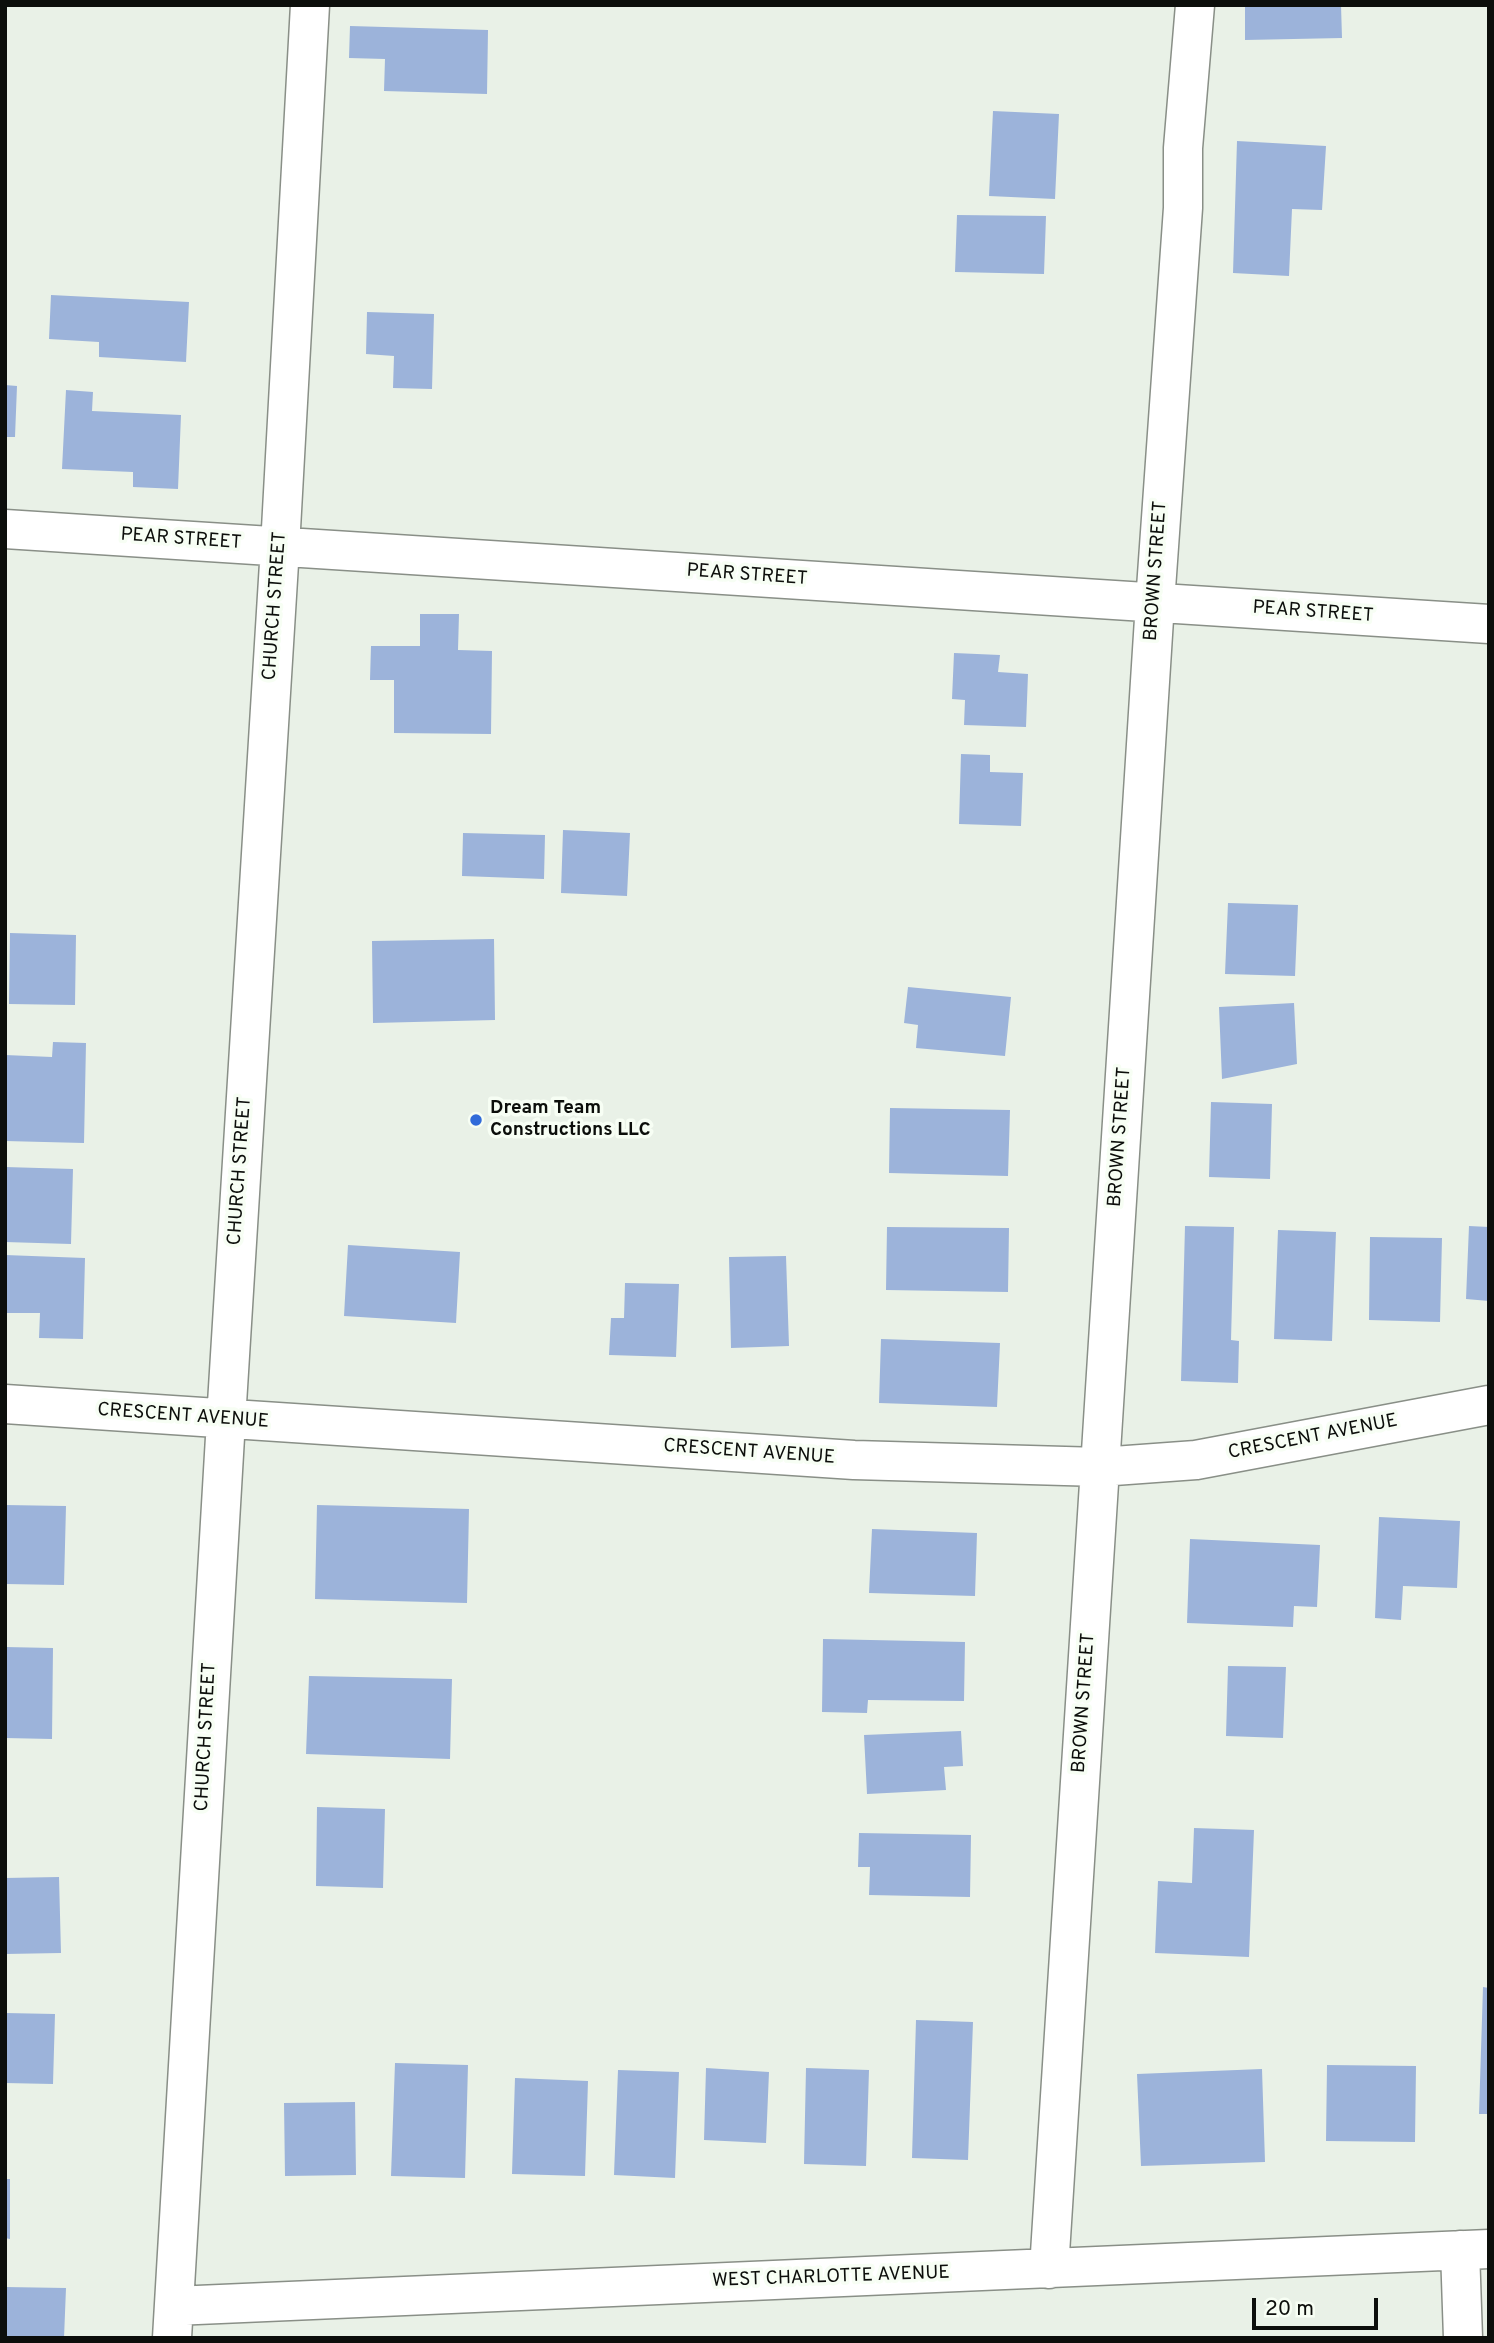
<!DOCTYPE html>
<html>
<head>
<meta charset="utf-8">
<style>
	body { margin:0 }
	#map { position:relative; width:1494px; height:2343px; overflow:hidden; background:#e9f1e7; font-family:Overpass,sans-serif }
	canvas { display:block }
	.frame { position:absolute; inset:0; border:7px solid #0c0e0b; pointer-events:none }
	.scale { position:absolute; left:1252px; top:2298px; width:126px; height:32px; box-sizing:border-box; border:4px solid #0c0e0b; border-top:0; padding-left:9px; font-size:21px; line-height:24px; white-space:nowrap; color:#0c0e0b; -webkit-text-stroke:5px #f7fef4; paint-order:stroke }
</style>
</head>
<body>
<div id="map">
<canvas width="1494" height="2343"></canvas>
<div class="frame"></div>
<div class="scale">20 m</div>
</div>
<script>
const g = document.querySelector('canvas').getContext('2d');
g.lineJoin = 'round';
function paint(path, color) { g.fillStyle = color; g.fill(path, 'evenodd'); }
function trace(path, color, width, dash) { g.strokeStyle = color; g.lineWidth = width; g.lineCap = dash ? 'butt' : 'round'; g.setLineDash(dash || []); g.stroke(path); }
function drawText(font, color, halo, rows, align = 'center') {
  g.font = font + ' Overpass,sans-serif'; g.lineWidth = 7; g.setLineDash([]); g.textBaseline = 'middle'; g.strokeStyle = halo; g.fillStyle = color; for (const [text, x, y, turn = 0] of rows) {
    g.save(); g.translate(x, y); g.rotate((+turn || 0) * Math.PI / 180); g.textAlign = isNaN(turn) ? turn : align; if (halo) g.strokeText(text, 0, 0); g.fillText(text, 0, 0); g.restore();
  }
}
paint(new Path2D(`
	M1245 5H1341L1342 38 1245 40Z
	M350 26 488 30 487 94 384 91 385 59 349 58Z
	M993 111 1059 114 1055 199 989 196Z
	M1237 141 1326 146 1322 210 1292 209 1289 276 1233 273Z
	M957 215 1046 216 1044 274 955 272Z
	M51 295 189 302 186 362 99 357V342L49 339Z
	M367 312 434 314 432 389 393 388 394 356 366 354Z
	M5 385 17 386 15 437H5Z
	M66 390 93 392 92 411 181 415 178 489 133 487V472L62 469Z
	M420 614H459L458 650 492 651 491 734 394 733V680H370L371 646H420Z
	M954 653 1000 655 998 672 1028 674 1026 727 964 725 965 700 952 699Z
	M961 754 990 755V772L1023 773 1021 826 959 824Z
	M563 830 630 833 627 896 561 893Z
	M463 833 545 835 544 879 462 876Z
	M1228 903 1298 905 1295 976 1225 974Z
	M10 933 76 935 75 1005 9 1004Z
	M494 939 495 1020 373 1023 372 941Z
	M908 987 1011 997 1005 1056 916 1048 918 1025 904 1023Z
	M1294 1003 1297 1064 1222 1079 1219 1007Z
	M53 1042 86 1043 84 1143 5 1141V1055L52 1057Z
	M1211 1102 1272 1104 1270 1179 1209 1177Z
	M890 1108 1010 1110 1008 1176 889 1173Z
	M5 1167 73 1169 71 1244 5 1242Z
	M1185 1226 1234 1227 1231 1340 1239 1341 1238 1383 1181 1381Z
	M1469 1226 1489 1227V1301L1466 1299Z
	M887 1227 1009 1228 1008 1292 886 1290Z
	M1278 1230 1336 1232 1332 1341 1274 1339Z
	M1370 1237 1442 1238 1440 1322 1369 1320Z
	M348 1245 460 1252 456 1323 344 1316Z
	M5 1255 85 1258 83 1339 39 1338 40 1313H5Z
	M786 1256 789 1346 731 1348 729 1257Z
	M625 1283 679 1284 676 1357 609 1355 611 1318H624Z
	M881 1339 1000 1343 997 1407 879 1403Z
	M5 1505 66 1506 64 1585 5 1584Z
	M317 1505 469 1509 467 1603 315 1599Z
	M1379 1517 1460 1521 1457 1588 1403 1586 1401 1620 1375 1618Z
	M872 1529 977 1533 975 1596 869 1593Z
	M1190 1539 1320 1545 1317 1607 1294 1606 1293 1627 1187 1623Z
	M823 1639 965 1642 964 1701 868 1700 867 1713 822 1712Z
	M5 1647 53 1648 52 1739 5 1738Z
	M1228 1666 1286 1667 1283 1738 1226 1736Z
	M309 1676 452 1679 450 1759 306 1754Z
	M961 1731 963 1766 944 1767 946 1790 867 1794 864 1735Z
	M317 1807 385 1809 383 1888 316 1886Z
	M1194 1828 1254 1830 1249 1957 1155 1953 1158 1881 1192 1883Z
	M859 1833 971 1835 970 1897 869 1895 870 1867H858Z
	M59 1877 61 1953 5 1954V1878Z
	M1483 1987 1489 1988V2114H1479Z
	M5 2013 55 2014 53 2084 5 2083Z
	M916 2020 973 2022 968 2160 912 2158Z
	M395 2063 468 2065 465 2178 391 2176Z
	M1327 2065 1416 2066 1415 2142 1326 2141Z
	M706 2068 769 2072 766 2143 704 2140Z
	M806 2068 869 2070 866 2166 804 2164Z
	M1262 2069 1265 2162 1141 2166 1137 2074Z
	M618 2070 679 2072 675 2178 614 2175Z
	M515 2078 588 2081 585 2176 512 2174Z
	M355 2102 356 2175 285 2176 284 2103Z
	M5 2179H10V2239L5 2238Z
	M5 2287 66 2288 64 2338H5Z`), '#9cb3da');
const street = new Path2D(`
	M5 529 1489 624
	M5 1404 854 1460 1100 1467 1196 1460 1489 1405
	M1460 2250 1463 2338
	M1049 2269 1155 603 1183 208V148L1195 5
	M174 2306 1489 2249
	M172 2338 226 1420 280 547 310 5`);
trace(street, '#898f87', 41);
trace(street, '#fff', 38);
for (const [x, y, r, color] of [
	[476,1120,7,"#316bd9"]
]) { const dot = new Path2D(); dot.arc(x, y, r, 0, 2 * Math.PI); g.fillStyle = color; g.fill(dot); trace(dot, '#f7fef4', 2.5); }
drawText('19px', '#0c0e0b', '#f7fef4', [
	["PEAR STREET",181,540,4],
	["BROWN STREET",1157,571,-86],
	["PEAR STREET",747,576,4],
	["CHURCH STREET",276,606,-86],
	["PEAR STREET",1313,613,4],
	["BROWN STREET",1121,1137,-86],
	["CHURCH STREET",241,1171,-86],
	["CRESCENT AVENUE",183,1417,4],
	["CRESCENT AVENUE",1313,1438,-11],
	["CRESCENT AVENUE",749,1453,4],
	["BROWN STREET",1085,1703,-86],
	["CHURCH STREET",207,1737,-87],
	["WEST CHARLOTTE AVENUE",831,2278,-2]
]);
drawText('bold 19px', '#0c0e0b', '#f7fef4', [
	["Dream Team",490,1109],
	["Constructions LLC",490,1131]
], 'left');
</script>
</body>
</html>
